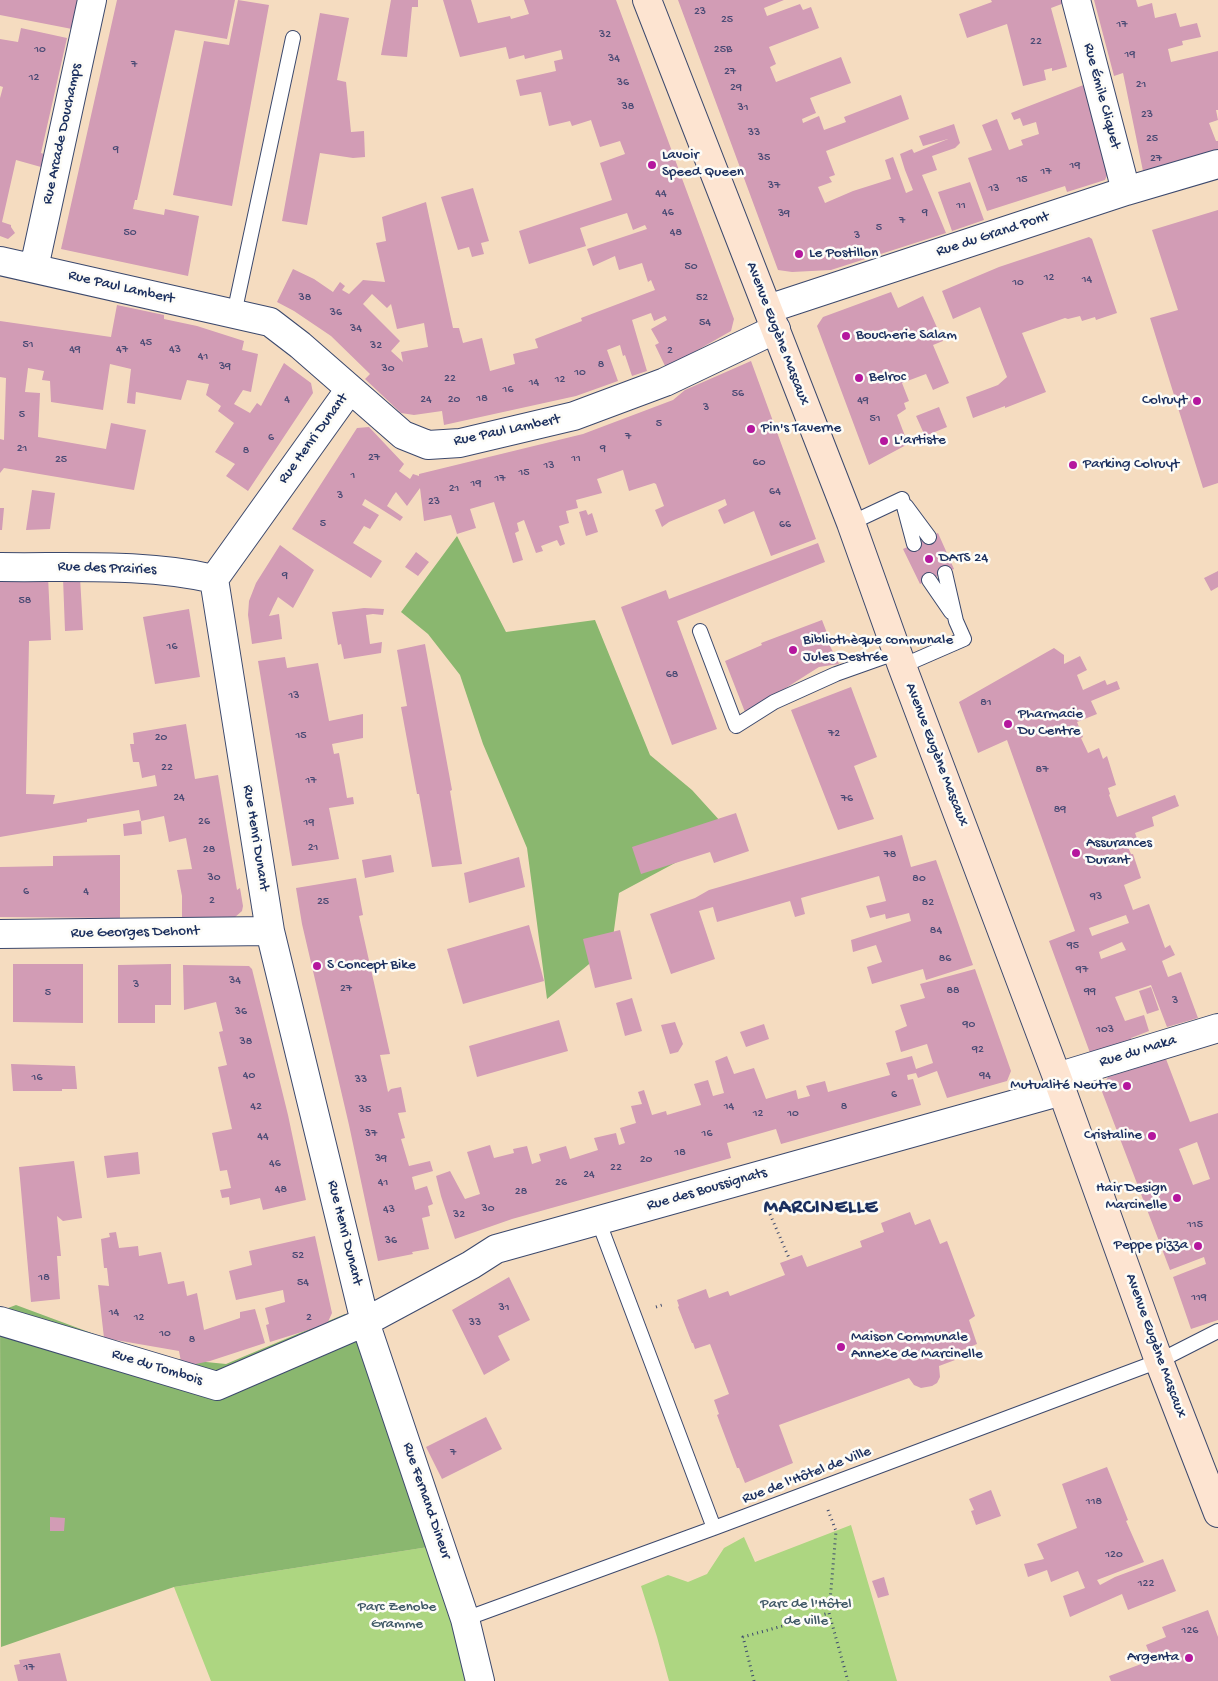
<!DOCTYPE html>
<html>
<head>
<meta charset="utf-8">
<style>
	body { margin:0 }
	canvas { display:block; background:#f5dcc0 }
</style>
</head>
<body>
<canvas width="1218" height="1681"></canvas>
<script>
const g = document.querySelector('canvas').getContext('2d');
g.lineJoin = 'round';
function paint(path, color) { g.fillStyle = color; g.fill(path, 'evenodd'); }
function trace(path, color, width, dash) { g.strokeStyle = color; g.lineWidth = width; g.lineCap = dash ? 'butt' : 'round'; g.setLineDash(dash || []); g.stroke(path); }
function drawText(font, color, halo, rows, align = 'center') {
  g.font = font + ' "Gochi Hand",sans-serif'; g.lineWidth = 5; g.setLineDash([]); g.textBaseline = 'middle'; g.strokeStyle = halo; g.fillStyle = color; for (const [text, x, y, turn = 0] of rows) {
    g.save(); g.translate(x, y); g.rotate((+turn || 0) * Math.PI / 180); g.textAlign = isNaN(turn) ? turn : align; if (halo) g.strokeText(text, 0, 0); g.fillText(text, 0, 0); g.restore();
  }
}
paint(new Path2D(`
	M851 1525 897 1681H669L657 1637 641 1586 668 1575 688 1582 707 1574 724 1548 744 1537 755 1562Z
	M441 1545 480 1681H211L174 1587Z`), '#add681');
paint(new Path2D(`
	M457 536 506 632 595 620 650 755 692 790 731 833 619 893 612 945 547 999 527 848 483 744 460 675 428 634 401 612Z
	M16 1305 156 1357 226 1364 345 1314 367 1324 441 1545 174 1587 1 1647 0 1311Z`), '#8ab76f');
paint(new Path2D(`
	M0 0H77L72 29 0 15Z
	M117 0H235L227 39 175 30 137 200H135L133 209 164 215 165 209 199 216 188 276 61 249Z
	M238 0 269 5 232 206 173 195 204 41 229 45Z
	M391 0H418V7H412L407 57 381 55Z
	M443 0H471L478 23 510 16 511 19 529 14 524 0H616L734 319 731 331 666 368 655 345 659 343 651 329 667 320 665 316 654 321 651 313 632 320 647 371 632 376 625 355 623 356 620 345 607 350 618 381 576 396 444 425 442 411 414 415 401 413 365 379 370 374 331 336 294 311 277 302 293 269 314 279 333 292 340 282 345 286 342 290 349 294 363 280 385 282 376 243 386 241 382 217 426 202 453 328H459L463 343 482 338 490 371 515 364 513 354 538 348 535 339 582 321 581 318 655 290 651 280 648 282 642 263 619 270 615 256 593 266 587 249 647 229 645 225 633 230 627 213 580 228 586 246 529 264 519 231 612 200 600 163 625 154 620 141 600 147 591 120 572 126 570 121 549 126 541 92 520 96 516 80 556 71 554 61 563 59 561 50 525 59 524 55 509 59 506 47 460 57ZM372 294 387 308 391 304 397 329 424 323 428 347 401 352 403 362 391 351 400 341 363 304Z
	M678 0H784L764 8 767 16 800 4 803 10 811 7 819 28 769 47 776 64 770 67 776 82 841 57 851 83 810 98 816 113 802 119 803 123 819 116 824 130 846 122 844 117 901 95 909 119 826 151 835 175 829 177 832 182 818 187 825 203 853 191 891 179 885 160 893 157 906 193 913 190 905 170 900 154 912 149 914 153 948 139 923 146 919 136 954 124 960 143 955 148 932 156 937 170 922 175 946 233 831 270 792 272 778 270Z
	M991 0H1067V2L1051 8 1067 67 1052 71V68L1044 70 1046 80 1023 86 1007 24 967 38 959 14 992 2Z
	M1094 0H1136L1138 7 1152 3 1155 18 1176 13 1180 27 1197 23 1201 37 1182 41 1183 45 1168 49 1171 62 1218 51V110H1216L1218 120 1209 123 1216 141H1218V151L1144 176 1123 73 1114 76Z
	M320 13 349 18 337 80 346 82 351 132 364 131 365 157 353 158 320 153 307 225 282 221Z
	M21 28 67 38 41 153 44 154 41 167 16 160 2 222 11 225V227L15 233 8 239 0 236V98L3 87 0 86V39L18 42Z
	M1086 84 1109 171 1105 180 1067 192 1065 186 987 211 968 158 992 150 982 125 997 119 1009 150 1023 145 1021 140 1039 134 1036 122 1023 126 1020 118 1014 120 1011 113Z
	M970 182 984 220 952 231 938 192Z
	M473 188 489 241 481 243 484 254 472 257 469 247 458 250 441 197Z
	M1218 210V483L1203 488 1150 318 1178 310 1152 230Z
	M1089 237 1092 239 1117 313 1096 320 1095 317 1082 321 1080 316 1068 319 1065 318 1022 333 1046 392 1005 408V406L973 418 966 397 998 385 1007 377 980 307 953 319 942 291 999 267Z
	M891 292 898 308 923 296 943 341 933 345 949 383 933 390 926 374 902 383 909 401 904 403 906 409 897 415 908 444 869 465 817 326 823 317Z
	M117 305 164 315V319L197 326 244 341 242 350 258 354 251 392 243 390 234 404 250 413 257 403 261 406 284 363 311 383 313 393 248 491 226 476 235 464 215 452 234 423 218 411 221 406 206 395 209 384 187 380 181 400 136 392 135 404 127 403 131 369 110 364 103 410 51 402 50 381 42 380 44 371 28 368 25 392 40 393 38 437 106 449 111 423 146 430 134 490 4 468 0 473V439L4 440 6 378 0 377V321L111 337Z
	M751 361 816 539 771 556 754 511 724 524 718 510 727 505 725 499 669 522 662 527 655 510 664 506 656 484 654 483 629 491 623 470 597 479 602 493 576 500 578 508 566 511 569 523 559 526 565 544 560 546 557 540 541 546 543 551 536 553 524 520 517 523 519 531 515 533 523 560 513 563 494 502 470 509 476 528 457 534 451 515 424 521 420 488 407 506 396 492 393 496 387 506 403 517 400 521 365 499 362 505 379 515 370 529 364 526 353 543 382 561 371 578 292 529 357 428 369 427 404 464 399 471 410 479 413 474 419 476V474L583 434 673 400 685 390Z
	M939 407 947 427 925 436 916 416Z
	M32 490 55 493 50 529 26 530Z
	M0 508H4L2 530H0Z
	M586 510 588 515 592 513 598 532 586 536 579 512Z
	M938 533 954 569 920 584 903 549Z
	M818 543 825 562 677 621 717 729 672 745 621 607 666 590 669 599Z
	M280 545 314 570 293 608 278 597 273 607 269 616 279 614 282 639 252 644 248 615 249 601 256 583Z
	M416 552 429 562 418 576 405 567Z
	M1218 571V587L1211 591 1204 578Z
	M48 576 51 640 29 641 26 794 55 795 53 804 157 786 155 775 142 778 139 762H133L130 744H134L133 733 186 724 195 779 218 775 237 890 240 888 243 906 242 911 234 918 185 920V917L182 918V896L177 870 192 869 186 838 169 842 164 816 141 821 139 810 87 819V822L0 837V579Z
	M80 577 83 630 65 631 63 578Z
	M364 608 384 609 383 615 373 614 366 615 370 644 382 642 381 653 344 659 341 644 338 645 332 612Z
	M189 609 200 677 155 684 143 617Z
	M822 620 832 646H830L839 664 819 667 770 698 771 700 745 712 725 661 762 645 761 643Z
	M425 644 452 790 450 791 462 864 432 867 419 794H417L401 707 407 706 397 650Z
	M1054 648 1064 655V664L1080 656 1087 670 1077 675 1083 690 1105 680 1107 685 1117 681 1120 689 1091 701 1097 714 1077 722 1083 737 1081 738 1088 753 1099 748 1103 759 1107 756 1116 785 1108 788 1110 794 1109 795 1117 817 1175 795 1179 806 1152 817 1154 826 1135 833 1138 841 1127 845 1131 854H1133L1141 878 1124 885 1133 910 1149 904 1165 948 1170 945 1175 955 1162 961 1168 977 1181 972 1198 1018 1167 1027 1151 985 1115 997 1125 1021 1144 1015 1149 1031 1131 1038 1134 1046 1093 1061 1049 941 1075 931 1007 740 978 753 959 702ZM1126 915 1129 923 1092 936 1089 928ZM1122 942 1126 950 1101 959 1099 952Z
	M285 657 287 668 318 663 329 721 363 714V738L332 744 334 754 339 753 347 798 353 797 354 804 329 808 339 859 292 866 258 661Z
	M851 687 877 757 854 766 874 819 838 830 791 710Z
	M736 813 749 851 714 863 710 852 641 874 632 847Z
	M141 821 142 834 124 836 123 824Z
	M902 835 911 867 936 860 973 965 926 980 923 969 872 984 867 967 882 962 876 945 853 952 851 940 911 921 909 913 886 919 885 914 870 918 866 906 886 901 879 876 801 898 805 914 795 917 790 901 717 922 713 907 699 911 715 959 671 974 650 914 695 898 709 890Z
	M120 855V918L0 917V867L53 866V856Z
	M391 855 394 872 365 878 362 860Z
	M519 857 525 887 469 903 464 873Z
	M356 878 363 915 359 916 390 1054 380 1055 388 1092 391 1089 401 1087 406 1112 398 1113 405 1138 401 1139 409 1166 430 1161 433 1171 412 1177 415 1190 427 1186 433 1204 428 1206 430 1216 422 1218 429 1249 412 1252 413 1254 378 1261 349 1125 302 924 296 888Z
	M529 925 544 981 463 1004 447 949Z
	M620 930 632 979 595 988 583 939Z
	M13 964H83V1023L13 1022Z
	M171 964V1005H155V1023H118V965Z
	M183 965 249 966 252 969 288 1115 306 1200 263 1210 260 1198 230 1205 229 1197 222 1198 220 1190 231 1188 227 1170 220 1171 212 1133 232 1129 218 1067 227 1065 219 1032 223 1031 216 1002 184 1010Z
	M975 969 1011 1071 1007 1081 947 1098 937 1071 918 1078 916 1073 907 1075 908 1080 913 1079 921 1105 781 1144 776 1129 727 1143 731 1158 512 1219 455 1239 441 1196 436 1176 450 1171 465 1199 480 1194 467 1152 490 1145 494 1158 514 1153 513 1149 527 1146 532 1164 541 1161 539 1154 566 1146 570 1159 598 1150 594 1138 616 1133 619 1145 625 1143 620 1128 636 1123 631 1106 642 1104 638 1092 644 1090 652 1115 666 1111 667 1115 701 1105 694 1084 708 1080 713 1096 724 1093 715 1061 727 1056 734 1074 754 1068 766 1099 796 1090 798 1099 810 1096 806 1086 825 1081 828 1092 890 1075 886 1063 912 1056 916 1069 933 1063 927 1044 901 1052 895 1031 907 1026 900 1005 925 998 920 984Z
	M1151 987 1159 1010 1147 1014 1139 991Z
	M632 998 642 1031 625 1036 616 1003Z
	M559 1020 568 1051 477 1077 469 1046Z
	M675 1022 683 1044 678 1052 670 1054 661 1025Z
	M764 1024 769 1039 746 1047 740 1032Z
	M1166 1059 1190 1122 1218 1113V1320L1191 1329 1173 1277 1206 1264 1204 1257 1170 1270 1101 1089 1108 1077ZM1197 1142 1210 1179 1193 1185 1179 1149Z
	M11 1064 75 1066 77 1089H62V1091H13Z
	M138 1152 140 1174 107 1178 104 1156Z
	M74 1161 82 1218 63 1221 57 1216 61 1256H57L60 1299 31 1302 19 1167Z
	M910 1212 915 1225 930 1219 940 1244 947 1241 975 1316 969 1320 977 1344 952 1354 955 1360 939 1366 940 1377 937 1383 932 1386 921 1388 914 1385 909 1378 779 1425 793 1463 745 1483 739 1468H737L717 1415 719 1414 714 1400 729 1394 710 1344 695 1349 693 1343H692L678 1307 679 1306 677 1300 706 1289 709 1298 728 1291 730 1296 785 1275 780 1263 802 1255 807 1267 862 1247 860 1241 884 1232 881 1223Z
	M116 1232 119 1248 138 1246 139 1256 161 1252 168 1284 184 1281 187 1296 197 1293 204 1330 240 1318V1312L255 1309 265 1343 210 1361 182 1367 179 1351 104 1338 98 1285 109 1286 107 1268H104L101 1239 110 1237 109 1233Z
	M315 1236 332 1313 327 1324 270 1342 266 1325 269 1324 265 1308 285 1302 283 1290 236 1300 229 1271 252 1265 249 1251Z
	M509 1277 530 1320 498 1336 510 1360 484 1375 452 1310Z
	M486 1417 502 1449 442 1479 426 1447Z
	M1107 1467 1128 1520 1126 1521 1144 1562 1097 1580 1100 1585 1115 1577 1163 1559 1176 1591 1128 1610 1122 1594 1070 1617 1063 1596 1085 1588 1078 1571 1051 1582 1047 1570 1028 1577 1024 1564 1044 1559 1037 1544 1077 1528 1062 1484Z
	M991 1490 1001 1516 976 1525 971 1511 974 1510 969 1499Z
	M50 1517 65 1518 64 1531H50Z
	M884 1577 889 1595 878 1598 872 1581Z
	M1208 1610 1218 1637V1681H1111L1109 1676 1152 1660 1146 1645 1166 1637 1162 1627Z
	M60 1653 67 1681H18L14 1665 20 1664 19 1660Z`), '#d29cb5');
const service = new Path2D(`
	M234 314 293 38
	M902 499 914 544
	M906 506 929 537
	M851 523 902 499
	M929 580 951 612
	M700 631 736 726 774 702 836 674 898 652
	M902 666 964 639 956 621 945 573
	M598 1220 714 1528
	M465 1619 714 1528 1159 1361 1218 1331`);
const minor = new Path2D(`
	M1076 0 1126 191
	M0 261 270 322 300 345 403 435 428 445 460 443 574 416 665 382 776 329
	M34 268 92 0
	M768 309 1126 191 1218 164
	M350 389 214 579 270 931 365 1322 465 1619 480 1681
	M0 567C69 568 147 563 214 579
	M0 934 270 931
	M1057 1077 1218 1028
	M0 1321 217 1386 365 1322 471 1265 496 1249 1062 1091`);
const secondary = new Path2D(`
	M647 0 851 523 902 666 1057 1077 1159 1361 1218 1513`);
trace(service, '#3c496d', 16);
trace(minor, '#3c496d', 30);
trace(secondary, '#3c496d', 30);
trace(new Path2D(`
	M766 1205 789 1258
	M656 1307 665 1304
	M828 1510 836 1531 829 1613 848 1681
	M754 1681 743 1637 829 1613`), '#3c496d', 3, [1, 4]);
trace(service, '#fff', 14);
trace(minor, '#fff', 28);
trace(secondary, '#fde4d1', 28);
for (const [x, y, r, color] of [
	[652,165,5,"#b5179e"],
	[799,254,5,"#b5179e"],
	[846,336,5,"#b5179e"],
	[859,378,5,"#b5179e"],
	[1197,401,5,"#b5179e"],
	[751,429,5,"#b5179e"],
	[884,441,5,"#b5179e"],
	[1073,465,5,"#b5179e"],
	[929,559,5,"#b5179e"],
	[793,650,5,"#b5179e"],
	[1008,724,5,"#b5179e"],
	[1076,853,5,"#b5179e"],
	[317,966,5,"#b5179e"],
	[1127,1086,5,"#b5179e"],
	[1152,1136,5,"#b5179e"],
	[1177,1198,5,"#b5179e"],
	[1198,1246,5,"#b5179e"],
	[841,1347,5,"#b5179e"],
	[1189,1658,5,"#b5179e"]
]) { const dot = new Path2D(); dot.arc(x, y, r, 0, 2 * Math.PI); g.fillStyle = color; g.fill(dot); trace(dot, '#fdfcf7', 2); }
drawText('12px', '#494a74', null, [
	["23",700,12],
	["25",727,20],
	["17",1122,25],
	["32",605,35],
	["22",1036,42],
	["10",40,50],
	["25B",723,50],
	["19",1130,55],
	["34",614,59],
	["7",134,65],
	["27",730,72],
	["12",34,78],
	["36",623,83],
	["21",1141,85],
	["29",736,88],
	["38",628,107],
	["31",743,108],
	["23",1147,115],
	["33",754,133],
	["25",1152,139],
	["9",116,150],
	["35",764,158],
	["27",1156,159],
	["19",1075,166],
	["17",1046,172],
	["15",1022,180],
	["37",774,186],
	["13",994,189],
	["44",661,194],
	["11",961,206],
	["46",668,213],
	["9",925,213],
	["39",784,214],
	["7",902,221],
	["5",879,228],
	["50",130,233],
	["48",676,233],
	["3",857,236],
	["50",691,267],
	["12",1049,278],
	["14",1087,280],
	["10",1018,283],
	["38",305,298],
	["52",702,298],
	["36",336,313],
	["54",705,323],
	["34",356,329],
	["45",146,343],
	["51",28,345],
	["32",376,346],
	["49",75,350],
	["47",122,350],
	["43",175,350],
	["2",670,351],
	["41",203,357],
	["8",601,365],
	["39",225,367],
	["30",388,369],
	["10",580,373],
	["22",450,379],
	["12",560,380],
	["14",534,383],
	["16",508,390],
	["56",738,394],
	["18",482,399],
	["4",287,400],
	["24",426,400],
	["20",454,400],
	["49",863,401],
	["3",706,408],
	["5",22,415],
	["51",875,419],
	["5",659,424],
	["7",628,437],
	["6",271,438],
	["21",22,449],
	["9",603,449],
	["8",246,451],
	["27",374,458],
	["11",576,459],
	["25",61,460],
	["60",759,463],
	["13",549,466],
	["15",524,473],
	["1",353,476],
	["17",500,479],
	["19",476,484],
	["21",454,489],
	["64",775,492],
	["3",340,496],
	["23",434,502],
	["5",323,524],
	["66",785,525],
	["9",285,576],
	["58",25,601],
	["16",172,647],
	["68",672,675],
	["13",294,696],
	["81",986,703],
	["72",834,734],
	["15",301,736],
	["20",161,738],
	["22",167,768],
	["87",1042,770],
	["17",311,781],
	["24",179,798],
	["76",847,799],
	["89",1060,810],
	["26",204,822],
	["19",309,823],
	["21",313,848],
	["28",209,850],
	["78",890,855],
	["30",214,878],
	["80",919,879],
	["6",26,892],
	["4",86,892],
	["93",1096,897],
	["2",212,901],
	["25",323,902],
	["82",928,903],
	["84",936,931],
	["95",1073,946],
	["86",945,959],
	["97",1082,970],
	["34",235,981],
	["3",136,985],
	["27",346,989],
	["88",953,991],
	["99",1090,992],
	["5",48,993],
	["3",1175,1001],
	["36",241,1012],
	["90",969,1025],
	["103",1105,1030],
	["38",246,1042],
	["92",978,1050],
	["40",249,1076],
	["94",985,1076],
	["16",37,1078],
	["33",361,1080],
	["6",894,1095],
	["42",256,1107],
	["14",729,1107],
	["8",844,1107],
	["35",365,1110],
	["12",758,1114],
	["10",793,1114],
	["37",371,1134],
	["16",707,1134],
	["44",263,1137],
	["18",680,1153],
	["39",381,1159],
	["20",646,1160],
	["46",275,1164],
	["22",616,1168],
	["24",589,1175],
	["41",383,1183],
	["26",561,1183],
	["48",281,1190],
	["28",521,1192],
	["30",488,1209],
	["43",389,1210],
	["32",459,1215],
	["115",1195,1225],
	["36",391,1241],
	["52",298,1256],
	["18",44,1278],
	["54",303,1283],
	["119",1199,1298],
	["31",504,1308],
	["14",114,1313],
	["12",139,1318],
	["2",309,1318],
	["33",475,1323],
	["10",165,1334],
	["8",192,1340],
	["7",453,1453],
	["118",1094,1502],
	["120",1114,1555],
	["122",1146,1584],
	["126",1190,1631],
	["17",29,1668]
]);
drawText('15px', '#1b2f5e', '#fdfcf7', [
	["Rue Émile Cliquet",1101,96,75],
	["Rue Arcade Douchamps",63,134,-78],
	["Rue du Grand Pont",993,235,-18],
	["Rue Paul Lambert",121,288,13],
	["Avenue Eugène Mascaux",777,334,69],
	["Rue Paul Lambert",507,431,-12],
	["Rue Henri Dunant",314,439,-54],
	["Rue des Prairies",107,569,2],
	["Avenue Eugène Mascaux",936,755,69],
	["Rue Henri Dunant",255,838,81],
	["Rue Georges Dehont",135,933,-1],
	["Rue du Maka",1138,1052,-17],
	["Rue des Boussignats",707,1190,-16],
	["Rue Henri Dunant",344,1233,76],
	["Avenue Eugène Mascaux",1155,1346,70],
	["Rue du Tombois",157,1368,17],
	["Rue de l'Hôtel de Ville",807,1476,-21],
	["Rue Fernand Dineur",426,1501,71]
]);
drawText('15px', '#1b2f5e', '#fdfcf7', [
	["Lavoir",662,156],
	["Speed Queen",662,173],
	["Le Postillon",809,254],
	["Boucherie Salam",856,336],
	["Belroc",869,378],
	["Colruyt",1187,401,"right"],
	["Pin's Taverne",761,429],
	["L'artiste",894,441],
	["Parking Colruyt",1083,465],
	["DATS 24",939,559],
	["Bibliothèque communale",803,641],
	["Jules Destrée",803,658],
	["Pharmacie",1018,715],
	["Du Centre",1018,732],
	["Assurances",1086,844],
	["Durant",1086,861],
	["S Concept Bike",327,966],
	["Mutualité Neutre",1117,1086,"right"],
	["Cristaline",1142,1136,"right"],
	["Hair Design",1167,1189,"right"],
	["Marcinelle",1167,1206,"right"],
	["Peppe pizza",1188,1246,"right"],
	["Maison Communale",851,1338],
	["Annexe de Marcinelle",851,1355],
	["Argenta",1179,1658,"right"]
], 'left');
drawText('15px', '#405967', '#fdfcf7', [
	["Parc de l'Hôtel",806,1605],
	["de ville",806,1622],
	["Parc Zenobe",397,1608],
	["Gramme",397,1625]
]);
g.letterSpacing = '1px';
drawText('bold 20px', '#1b2f5e', '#fdfcf7', [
	["MARCINELLE",821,1209]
]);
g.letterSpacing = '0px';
</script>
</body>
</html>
